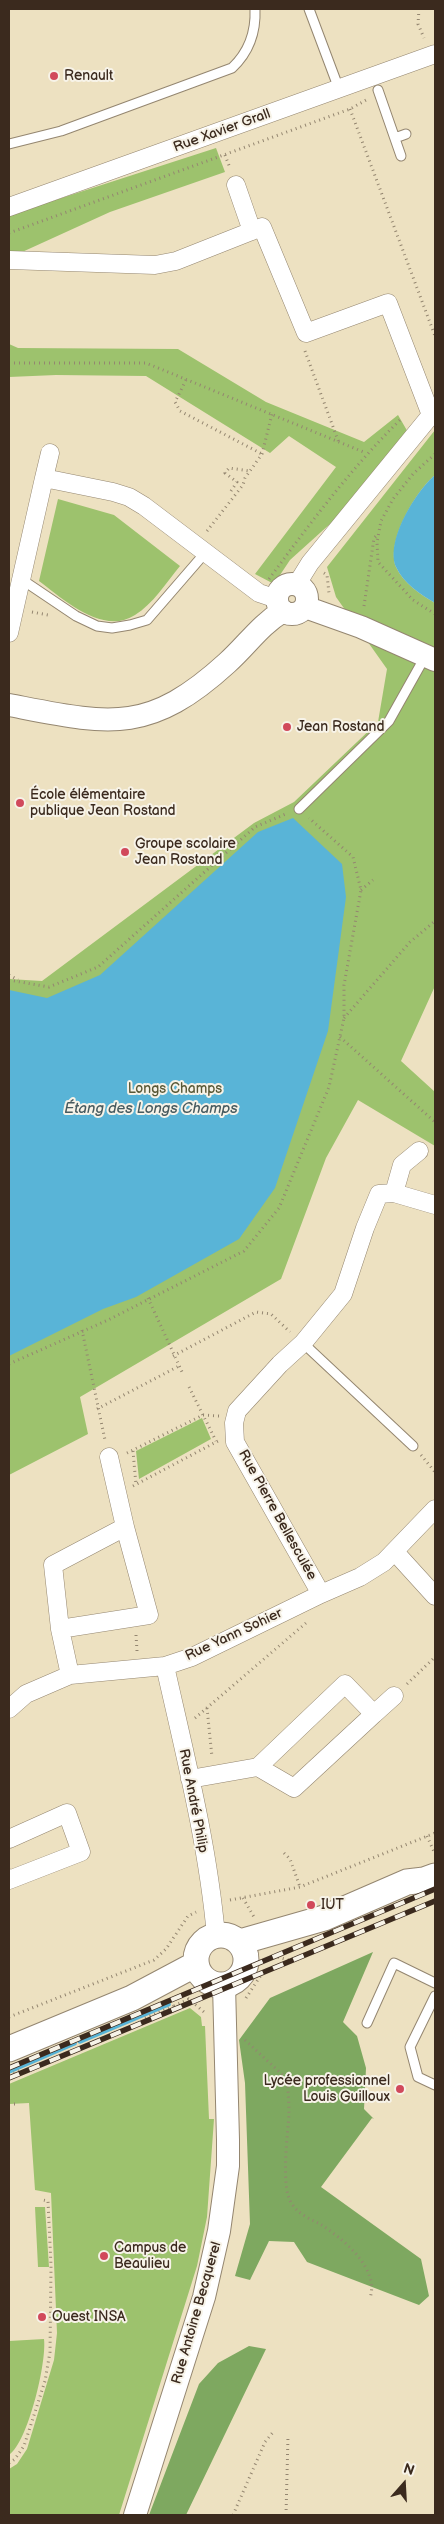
<!DOCTYPE html>
<html>
<head>
<meta charset="utf-8">
<style>
	body { margin:0 }
	#map { position:relative; width:444px; height:2524px; overflow:hidden; background:#ede1c1; font-family:"Balsamiq Sans",sans-serif }
	canvas { display:block }
	.frame { position:absolute; inset:0; border:10px solid #3b2a1e; pointer-events:none }
	.north { position:absolute; left:379px; top:2459px; width:50px; height:50px; -webkit-text-stroke:4px #f7f3e8; paint-order:stroke; rotate:19deg; font-size:14px; font-weight:700; line-height:20px; text-align:center; color:#3b2a1e }
	.north::after { content:''; display:block; margin:auto; width:18px; height:22px; background:#3b2a1e; clip-path:polygon(50% 0,100% 100%,50% 72%,0 100%) }
</style>
</head>
<body>
<div id="map">
<canvas width="444" height="2524"></canvas>
<div class="frame"></div>
<div class="north">N</div>
</div>
<script>
const g = document.querySelector('canvas').getContext('2d');
g.lineJoin = 'round';
function paint(path, color) { g.fillStyle = color; g.fill(path, 'evenodd'); }
function trace(path, color, width, dash) { g.strokeStyle = color; g.lineWidth = width; g.lineCap = dash ? 'butt' : 'round'; g.setLineDash(dash || []); g.stroke(path); }
function drawText(font, color, halo, rows, align = 'center') {
  g.font = font + ' "Balsamiq Sans",sans-serif'; g.lineWidth = 4; g.setLineDash([]); g.textBaseline = 'middle'; g.strokeStyle = halo; g.fillStyle = color; for (const [text, x, y, turn = 0] of rows) {
    g.save(); g.translate(x, y); g.rotate((+turn || 0) * Math.PI / 180); g.textAlign = isNaN(turn) ? turn : align; if (halo) g.strokeText(text, 0, 0); g.fillText(text, 0, 0); g.restore();
  }
}
paint(new Path2D(`
	M216 148 225 172 110 212 9 258V215Z
	M9 344 18 348 178 349 266 402 364 442 398 415 409 434 341 514 290 560 274 584 255 574 336 467 289 436 270 453 146 376 56 375 9 377Z
	M435 430V475C416 491 386 541 396 567 403 583 421 595 435 603V986L401 1061 435 1092V1146L358 1100 326 1158 281 1279 80 1397 88 1434 9 1475V979L42 981 254 823 294 802 378 722 387 669 336 597 327 567Z
	M58 499 114 515 180 566C166 583 153 604 135 615 103 636 63 599 39 581Z
	M202 1418 211 1439 139 1479 136 1451Z
	M190 2008 201 2017 202 2026H205L209 2119H214L207 2217 197 2266 119 2515H9V2469L17 2464 27 2449 54 2360 57 2333 51 2193 35 2190 29 2103 9 2104V2084Z
	M35 2207H45L49 2267H38Z
	M44 2339C47 2362 28 2442 9 2455V2341Z`), '#9dc26d');
paint(new Path2D(`
	M373 1952 343 2022 357 2036 366 2068 364 2109 374 2119 372 2118 321 2187 421 2259 429 2296 419 2305 307 2262 294 2242 269 2241 250 2280 235 2276 250 2224 245 2083 239 2040 270 1998Z
	M249 2346 266 2349 186 2515H149L199 2384 218 2363Z`), '#7ea860');
paint(new Path2D(`
	M435 475V603C421 595 403 583 396 567 385 541 416 491 435 475Z
	M293 818 342 864 346 897 328 1031 275 1188 239 1239 136 1297 103 1309 9 1356V990L47 998 100 975 258 832Z`), '#59b4d7');
trace(new Path2D(`
	M80 2041 168 2004
	M9 2071 74 2043`), '#59b4d7', 5.5);
const service = new Path2D(`
	M309 9 339 89
	M378 90 401 156
	M395 138 406 134
	M9 144 61 131 232 68C249 52 256 32 255 9
	M21 579 76 616 97 626 112 628 130 625 147 620 205 553
	M299 809 389 721 426 655
	M303 1343 413 1446
	M435 1996 410 2047 418 2077 435 2085
	M367 2023 394 1963 435 1983`);
const minor = new Path2D(`
	M236 185 252 231
	M9 207 435 54
	M9 260 155 265 176 261 262 227 306 333 388 303 431 415 310 563 297 584
	M44 478 50 453
	M9 633 44 478 113 492 129 497 144 506 259 593 277 599
	M394 1193 402 1165 419 1151
	M395 1552 435 1596
	M321 1594 235 1442 234 1423 237 1411 280 1364 303 1343 343 1294 365 1228 379 1194 394 1193 435 1205
	M60 1629 53 1565 125 1527
	M165 1666C185 1755 208 1845 216 1936
	M70 1675 60 1629 149 1615 125 1527 109 1457
	M9 1709 26 1694 70 1675 165 1666 192 1657 321 1594 360 1577 384 1562 435 1509
	M374 1714 394 1696
	M190 1779 258 1767 294 1788 374 1714 345 1684 258 1767
	M9 1839 67 1813 81 1852 9 1880V1878`);
const tertiary = new Path2D(`
	M277 599a15 15 0 1 1 30 0a15 15 0 1 1-30 0Z
	M305 607 361 627 435 660
	M9 705C108 724 147 736 227 663 247 645 260 625 283 611
	M135 2515 204 2297 219 2231 228 2166V2140L224 1985`);
const secondary = new Path2D(`
	M196 1960a25 25 0 1 1 50 0a25 25 0 1 1-50 0Z
	M240 1942 324 1918 407 1882 424 1880 435 1876
	M9 2049 132 1998 196 1964`);
trace(service, '#948670', 11);
trace(minor, '#948670', 19);
trace(tertiary, '#948670', 24);
trace(secondary, '#948670', 27);
trace(new Path2D(`
	M419 9 418 24 424 38
	M350 109 435 336
	M225 155 230 168
	M9 233 350 109 368 99
	M305 351 339 443
	M9 363H146L366 453
	M186 380 175 402 180 411 262 454
	M435 454 413 474 393 499 381 521 377 542 378 562 413 600 435 614
	M231 491 237 482 225 473 229 468 250 471
	M207 531 243 485 245 478 262 454 272 414
	M324 573 327 575 329 593
	M269 579C311 522 352 467 402 418
	M364 606 374 538 377 535
	M32 612 48 615
	M361 890 373 880
	M9 975 18 980
	M9 980 49 987 98 967 255 827 288 813
	M344 1018 410 942 435 921
	M340 1037 435 1122
	M148 1298 183 1374
	M82 1330 105 1440
	M173 1356 256 1312 271 1314 290 1332
	M9 1364 108 1320 244 1251 279 1208 329 1087 344 1018V985L361 890 353 857 309 818
	M189 1387 216 1441
	M97 1409 179 1366
	M133 1451 136 1485
	M127 1453 203 1415 219 1416
	M421 1455 435 1472
	M133 1486 218 1441
	M136 1635 137 1651
	M407 1684 435 1657
	M207 1708 212 1757
	M195 1718 306 1623
	M427 1836 435 1854
	M284 1853 290 1859 300 1887
	M243 1898 254 1917
	M230 1900 300 1887 435 1833
	M273 1956 289 1960
	M184 1995 204 2012
	M246 1998 263 1972 430 1903
	M174 2006 189 1999
	M9 2017 154 1960 166 1949 188 1916 196 1912
	M145 2018 174 2006
	M245 2040 287 2079C288 2090 289 2102 289 2113 288 2134 280 2188 292 2204 298 2214 310 2219 320 2224 342 2238 380 2268 370 2298
	M9 2075 19 2071
	M9 2104H15V2108
	M9 2463 15 2459 24 2446 45 2381 50 2352 51 2266 48 2201 43 2200
	M233 2515 265 2442 274 2431
	M286 2515 288 2436`), '#948670', 3, [1, 4]);
trace(service, '#fff', 9);
trace(minor, '#fff', 18);
trace(tertiary, '#fff', 22);
trace(secondary, '#fff', 25);
const rail = new Path2D(`
	M9 2068 435 1889
	M9 2078 435 1901`);
trace(rail, '#3b2a1e', 5.5);
trace(rail, '#f7f3e8', 4, [11]);
for (const [x, y, r, color] of [
	[54,76,5,"#d1495b"],
	[287,727,5,"#d1495b"],
	[20,803,5,"#d1495b"],
	[125,852,5,"#d1495b"],
	[311,1905,5,"#d1495b"],
	[400,2089,5,"#d1495b"],
	[104,2256,5,"#d1495b"],
	[42,2317,5,"#d1495b"]
]) { const dot = new Path2D(); dot.arc(x, y, r, 0, 2 * Math.PI); g.fillStyle = color; g.fill(dot); trace(dot, '#f7f3e8', 2); }
drawText('14px', '#3b2a1e', '#f7f3e8', [
	["Renault",64,76],
	["Jean Rostand",297,727],
	["École élémentaire",30,795],
	["publique Jean Rostand",30,811],
	["Groupe scolaire",135,844],
	["Jean Rostand",135,860],
	["IUT",321,1905],
	["Lycée professionnel",390,2081,"right"],
	["Louis Guilloux",390,2097,"right"],
	["Campus de",114,2248],
	["Beaulieu",114,2264],
	["Ouest INSA",52,2317]
], 'left');
drawText('14px', '#3b2a1e', '#f7f3e8', [
	["Rue Xavier Grall",222,131,-20],
	["Rue Pierre Bellesculée",277,1515,61],
	["Rue Yann Sohier",234,1635,-25],
	["Rue André Philip",193,1801,79],
	["Rue Antoine Becquerel",197,2313,-74]
]);
drawText('14px', '#585836', '#f7f3e8', [
	["Longs Champs",175,1089]
]);
drawText('italic 15px', '#465a5f', '#f7f3e8', [
	["Étang des Longs Champs",151,1109]
]);
</script>
</body>
</html>
